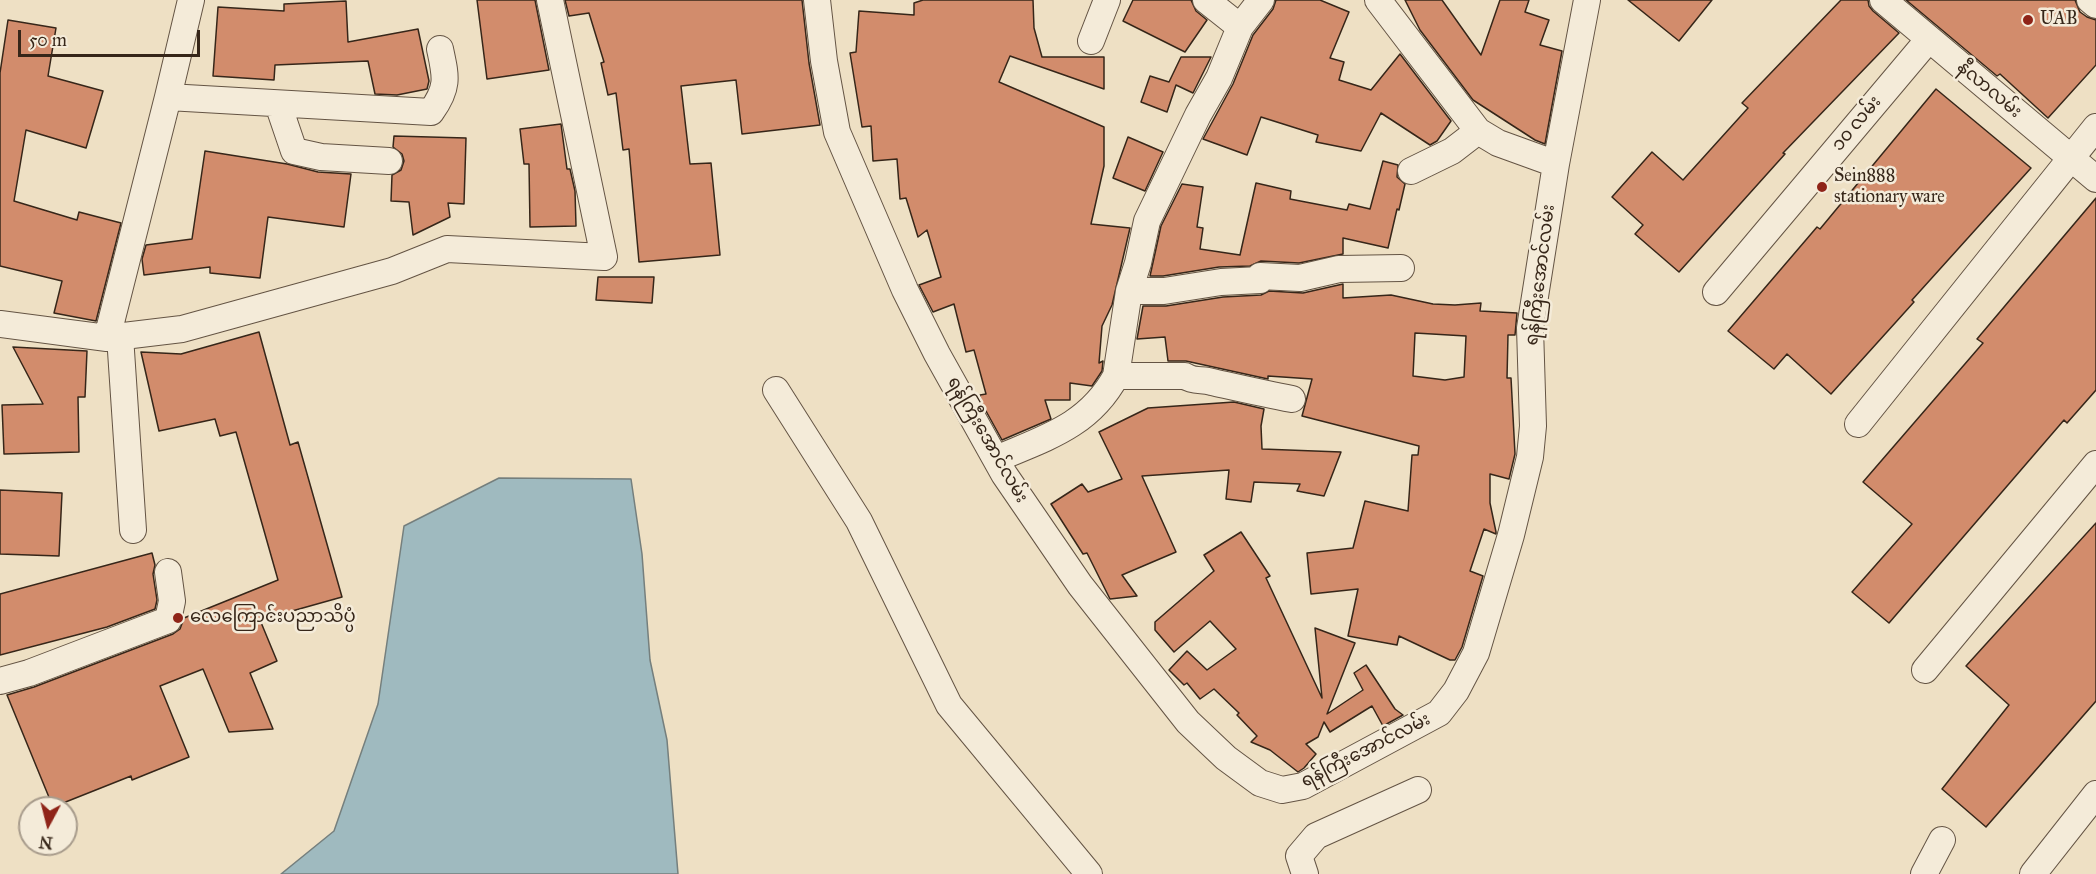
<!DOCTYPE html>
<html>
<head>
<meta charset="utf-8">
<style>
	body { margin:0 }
	#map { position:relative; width:2096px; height:874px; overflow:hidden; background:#eee0c4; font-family:"IM FELL Great Primer",serif }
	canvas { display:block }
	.north { position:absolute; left:18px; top:796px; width:60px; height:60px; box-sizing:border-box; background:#f4ebd9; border:2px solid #a89c8c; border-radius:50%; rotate:187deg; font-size:16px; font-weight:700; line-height:24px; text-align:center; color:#362619 }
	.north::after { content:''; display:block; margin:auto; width:21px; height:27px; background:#8f2418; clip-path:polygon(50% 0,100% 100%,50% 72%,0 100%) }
	.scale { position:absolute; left:18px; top:30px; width:182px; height:27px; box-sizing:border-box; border:3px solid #362619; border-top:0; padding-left:8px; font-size:18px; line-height:21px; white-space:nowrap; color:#362619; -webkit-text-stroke:4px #f4ebd9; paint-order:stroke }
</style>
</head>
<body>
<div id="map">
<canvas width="2096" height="874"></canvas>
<div class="north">N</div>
<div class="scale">50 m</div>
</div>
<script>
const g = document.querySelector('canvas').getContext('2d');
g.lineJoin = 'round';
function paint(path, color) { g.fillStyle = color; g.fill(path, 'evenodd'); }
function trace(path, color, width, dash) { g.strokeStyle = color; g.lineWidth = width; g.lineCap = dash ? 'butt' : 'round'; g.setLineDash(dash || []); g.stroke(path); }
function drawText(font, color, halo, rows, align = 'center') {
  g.font = font + ' "IM FELL Great Primer","Noto Sans Myanmar",serif'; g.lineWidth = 5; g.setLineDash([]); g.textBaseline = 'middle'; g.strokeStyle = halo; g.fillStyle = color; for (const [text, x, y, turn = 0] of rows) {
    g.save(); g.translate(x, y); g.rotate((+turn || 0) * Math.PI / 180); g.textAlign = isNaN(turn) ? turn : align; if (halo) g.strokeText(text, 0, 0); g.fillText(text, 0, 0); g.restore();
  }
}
const water = new Path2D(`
	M499 478 631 479 642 554 650 660 667 740 678 874H281L334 831 378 704 404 526Z`);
paint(water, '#9fbabf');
trace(water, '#757f7d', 1.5);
const building = new Path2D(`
	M477 0H535L549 70 487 79Z
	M565 0H802L809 63 820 125 742 134 736 80 681 86 690 164 711 163 720 255 639 262 629 149 623 150 616 93 608 95 601 63 604 62 589 13 569 16Z
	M923 0H1033L1034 28 1042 57H1104V89L1010 56 999 82 1104 127V166L1091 224 1130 228 1112 305 1102 326 1099 363 1103 361 1102 371 1092 386 1070 383V400H1045L1051 419 1002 440 981 402 980 395 986 394 974 350 966 352 954 304 933 312 919 285 941 277 927 230 918 237 906 198 900 199 897 159 873 161 871 126 862 127 850 53 856 52 859 11 914 15V3Z
	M1133 0H1191L1196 11 1207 20 1185 52 1123 21Z
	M1276 0H1320L1349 12 1330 58 1344 62 1339 80 1371 90 1400 54 1451 121 1437 141 1430 145 1381 113 1361 151 1316 142 1318 135 1261 117 1247 155 1203 139 1233 84 1253 35 1273 9Z
	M1405 0H1442L1481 55 1500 0H1529L1525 12 1549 20 1540 45 1562 51 1545 144 1535 140 1473 100 1420 30Z
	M1628 0H1712L1679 41Z
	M1841 0H1868L1869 6 1873 11 1899 33 1783 153 1785 154 1679 272 1635 234 1643 225 1612 197 1652 152 1683 180 1748 108 1742 103Z
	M1906 0H2075L2080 12 2087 17 2096 20V65L2048 118 2000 74 1997 76Z
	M346 1 348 42 418 29 429 81 427 89 397 95 375 94 368 61 275 65 274 80 213 76 218 7 284 11V4Z
	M8 20 56 28 48 76 103 91 86 148 26 130 14 201 77 220 79 212 121 223 96 321 54 313 62 281 0 266V73Z
	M1181 57H1211L1193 93 1176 85 1167 112 1141 102 1150 76 1169 82Z
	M1936 89 2031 168 1912 300 1914 302 1831 394 1787 354 1774 369 1728 331 1817 227 1820 229Z
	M561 124 567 169H570L575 191 576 226 530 227 529 164H524L520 129Z
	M394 136 466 138 464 204 448 203 450 217 413 235 409 202 391 201 392 175 401 170 404 161 402 154 393 147Z
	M1128 137 1163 152 1145 191 1113 178Z
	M205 151 287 164 318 172 351 174 344 227 268 217 260 278 210 273V267L144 275 142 259 146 245 192 239Z
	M1383 161 1398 165 1397 177 1405 184 1399 210 1397 209 1388 248 1343 238V254L1299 263 1261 261 1250 266 1219 267 1163 276H1150L1161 226 1182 184 1203 187 1197 227 1203 228 1200 249 1240 255 1256 183 1291 191 1290 199 1347 210 1349 204 1370 209Z
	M2096 198V390L2067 423 2064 420 1889 623 1852 592 1912 524 1863 482 1983 343 1977 339Z
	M598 277H654L652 303 596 300Z
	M1343 284V298L1391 295 1433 304 1455 305 1481 303 1480 311 1517 313 1515 335H1508L1507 378H1511L1515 454 1509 479 1490 474V503L1496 532V534L1484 529 1470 571 1483 576 1462 647 1455 660H1450L1399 636 1397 645 1348 636 1358 589 1311 594 1307 553 1353 548 1365 501 1408 511 1412 455H1418L1419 446 1302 416 1312 379 1268 376V379L1186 361H1168L1165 337 1137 339 1143 306H1166L1223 297 1261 295 1269 291 1303 293ZM1415 333 1466 336 1464 377 1445 380 1413 376Z
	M259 332 290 445 298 442 342 597 260 620 277 661 250 673 273 729 229 732 203 669 160 686 189 757 132 780 131 776 53 807 7 695 34 687 173 634 180 629 184 618 278 580 236 432 220 436 215 419 159 431 141 352 181 354Z
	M13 347 87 351 85 397H78L79 452 4 454 2 405 43 404Z
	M1234 402 1264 409 1261 426 1262 449 1341 452 1324 496 1297 491 1300 484 1254 482 1251 502 1226 499 1229 470 1142 476 1176 552 1122 575 1137 596 1110 599 1087 553 1083 554 1051 504 1082 484 1088 492 1122 479 1099 432 1148 408Z
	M0 490 62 493 59 556 0 554Z
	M2096 523V701L1986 827 1942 789 2009 705 1966 666Z
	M1241 532 1270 576 1266 578 1322 698 1315 628 1355 643 1327 714 1363 690 1354 673 1366 665 1395 709 1403 715 1383 726 1372 706 1330 732 1324 722 1318 737 1306 744 1316 754 1304 768 1298 772 1270 750 1251 742 1257 736 1237 715 1239 713 1214 689 1200 699 1187 683 1184 685 1169 670 1187 651 1207 670 1236 649 1210 621 1174 652 1155 630V622L1214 571 1204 555Z
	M152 553 155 565 153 574 157 600 155 609 107 627 0 655V594Z`);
paint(building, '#d28c6c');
trace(building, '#362619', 1.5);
const minor = new Path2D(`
	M817 0 824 61 837 132 905 290 937 354 1004 474 1080 585 1188 722 1226 758 1260 783 1282 790 1303 786 1439 713 1456 691 1476 653 1511 535 1530 457 1533 426 1530 328 1556 164 1587 0
	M1206 0 1240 27
	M1378 0 1478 131 1498 143 1556 164
	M1883 0 2096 179
	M2090 0 2096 5
	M1091 41 1107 0
	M168 97 431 112C449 87 446 77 440 49
	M278 104 294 151 321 157 389 161
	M1411 171 1452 151 1478 131
	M1129 291H1164L1221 282 1260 280V276L1300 278 1339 269 1401 268
	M1716 292 1929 39
	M0 324 107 338 182 329 392 271 447 249 604 257 550 0
	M120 336 133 530
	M107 338 168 97 191 0
	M1116 376H1185C1194 382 1202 379 1212 382 1239 388 1265 394 1292 399
	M776 390 859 521 949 705 1089 874
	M1858 424 2096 127
	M996 459C1045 438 1089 426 1116 376L1129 291 1138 263 1147 221 1198 115 1219 78 1240 27 1261 0
	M1925 670 2096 464
	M0 681 29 673 168 620 172 601 168 572
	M1305 874 1299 856 1316 836 1418 790
	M1924 874 1942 840
	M2033 874 2096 794`);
trace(minor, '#645444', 28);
trace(minor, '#f4ebd9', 26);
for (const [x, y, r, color] of [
	[2028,20,6,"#8f2418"],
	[1822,187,6,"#8f2418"],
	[178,618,6,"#8f2418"]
]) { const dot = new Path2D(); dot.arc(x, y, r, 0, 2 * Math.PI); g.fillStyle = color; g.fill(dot); trace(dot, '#f4ebd9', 2); }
drawText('18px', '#362619', '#f4ebd9', [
	["UAB",2040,20],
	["Sein888",1834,177],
	["stationary ware",1834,198],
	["လေကြောင်းပညာသိပ္ပံ",190,618]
], 'left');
drawText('18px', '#362619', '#f4ebd9', [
	["နီလာလမ်း",1989,90,40],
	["၁၀ လမ်း",1857,124,-50],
	["ရန်ကြီးအောင်လမ်း",1541,275,-83],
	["ရန်ကြီးအောင်လမ်း",987,440,60],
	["ရန်ကြီးအောင်လမ်း",1366,751,-27]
]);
</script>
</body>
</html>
